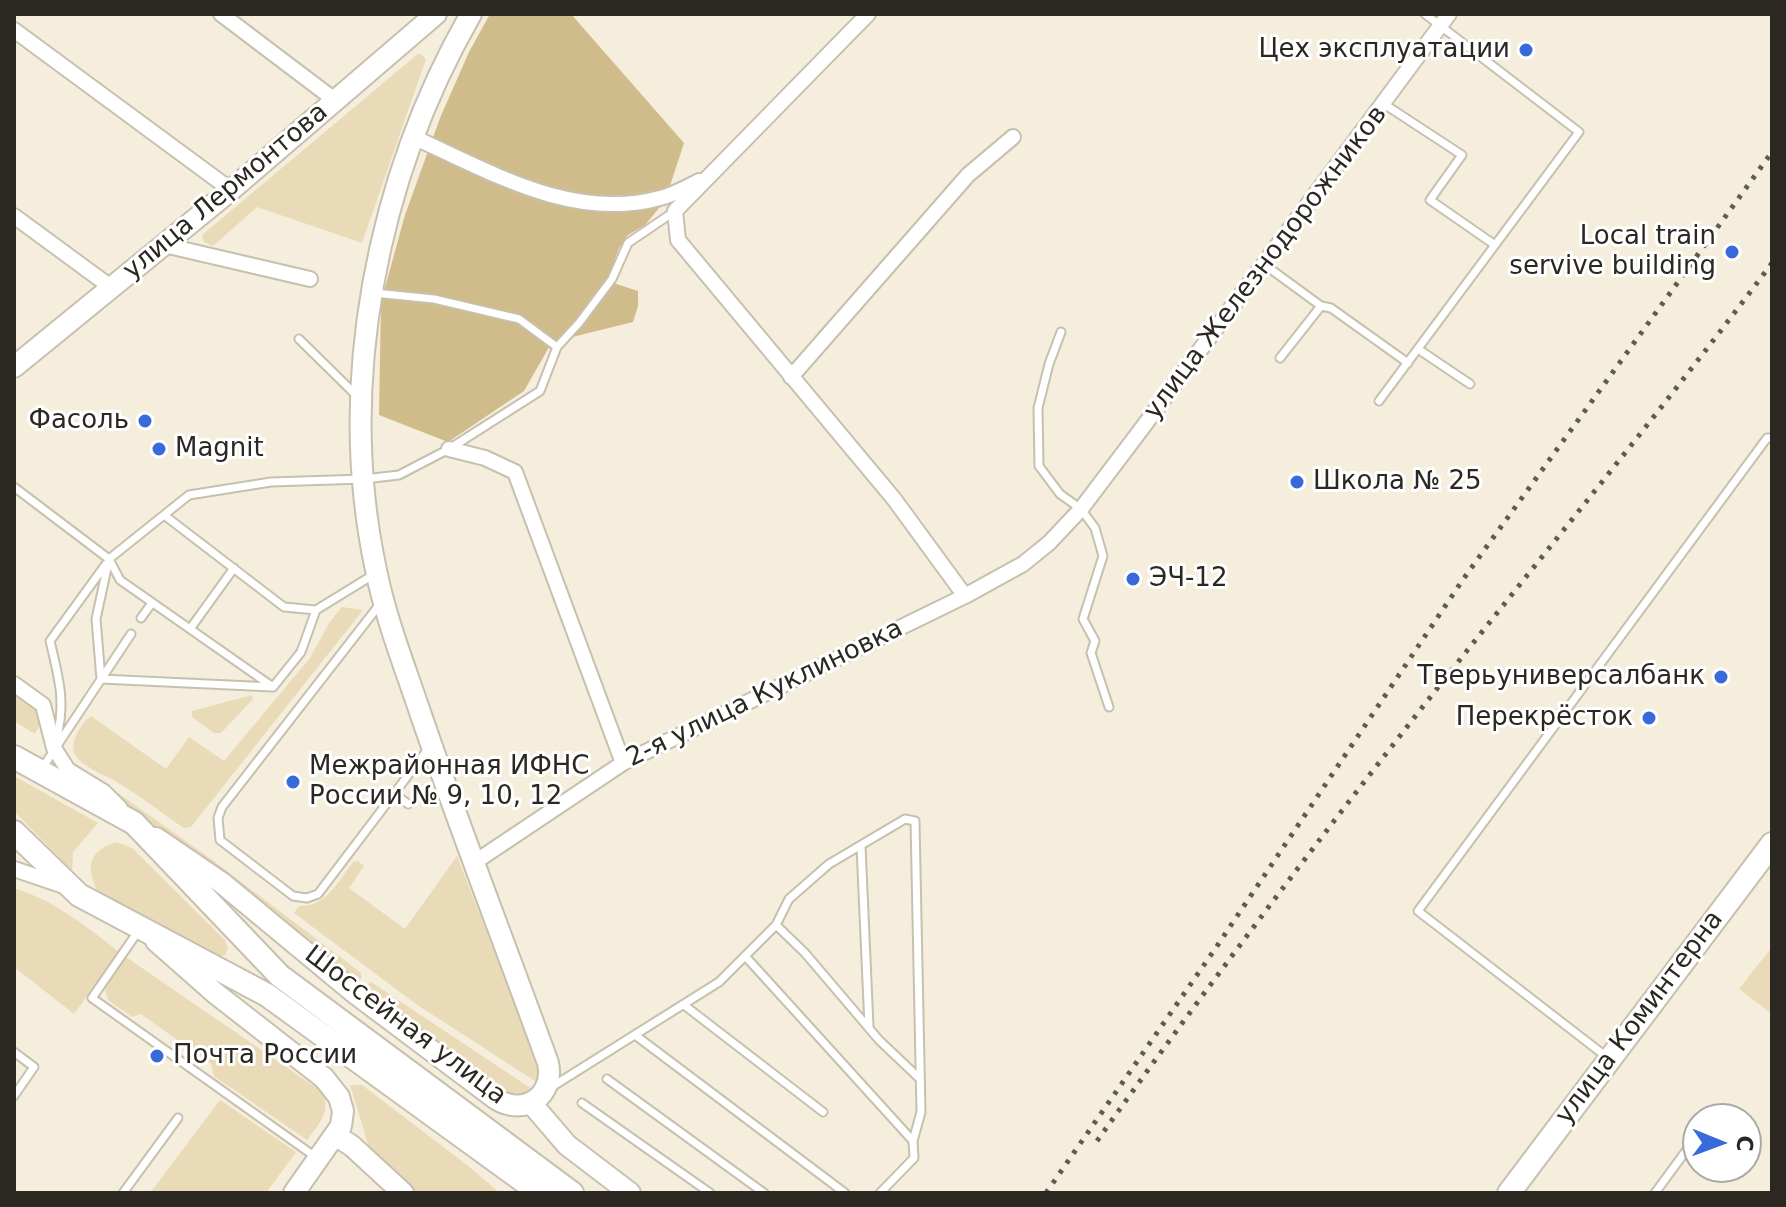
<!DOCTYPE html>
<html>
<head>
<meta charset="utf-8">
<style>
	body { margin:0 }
	#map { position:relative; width:1786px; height:1207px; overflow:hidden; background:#f5eedc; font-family:"DejaVu Sans",sans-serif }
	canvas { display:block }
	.frame { position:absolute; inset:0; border:16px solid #2b2822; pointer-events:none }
	.north { position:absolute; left:1682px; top:1103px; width:80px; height:80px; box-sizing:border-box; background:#fff; border:2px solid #aaa9a7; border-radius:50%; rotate:91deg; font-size:22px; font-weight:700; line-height:32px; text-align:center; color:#2b2822 }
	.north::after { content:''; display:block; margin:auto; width:28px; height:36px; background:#386ada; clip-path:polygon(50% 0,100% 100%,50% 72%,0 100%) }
</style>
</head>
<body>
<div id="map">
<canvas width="1786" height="1207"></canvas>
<div class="frame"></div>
<div class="north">С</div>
</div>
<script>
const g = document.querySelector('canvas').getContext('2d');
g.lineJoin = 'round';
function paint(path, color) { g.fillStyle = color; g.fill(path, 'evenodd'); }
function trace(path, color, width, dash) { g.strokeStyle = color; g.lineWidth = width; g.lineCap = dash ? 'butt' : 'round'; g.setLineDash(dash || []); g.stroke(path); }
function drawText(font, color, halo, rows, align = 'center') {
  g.font = font + ' "DejaVu Sans",sans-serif'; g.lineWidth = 6; g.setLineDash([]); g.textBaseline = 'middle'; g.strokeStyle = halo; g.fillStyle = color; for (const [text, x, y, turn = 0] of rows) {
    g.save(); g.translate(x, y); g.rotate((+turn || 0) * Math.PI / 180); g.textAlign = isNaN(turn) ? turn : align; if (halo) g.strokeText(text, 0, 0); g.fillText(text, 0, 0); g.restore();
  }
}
paint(new Path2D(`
	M419 53 426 59 362 243 257 207 213 246 204 242 202 235Z
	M342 607 363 610 191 827 184 828C163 814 143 798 122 785 109 777 89 770 78 759 66 746 80 724 91 716L166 769 189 737 224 761 310 658 329 623Z
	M14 690 39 708 43 719 35 734 14 721Z
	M252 695 253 699 221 733H214L192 717V711Z
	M14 776 98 823 73 852 72 871 14 811Z
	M112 789 207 856 360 972 362 977 355 987 134 823Z
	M117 842 132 848 225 940 228 948 225 955 216 958 97 890C85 865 90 850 117 842Z
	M457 856 541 1071 538 1083 416 1004 294 913 299 906C326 907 338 882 353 862L358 861 364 866 349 888 405 929Z
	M14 888C55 901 86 926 119 952L74 1014 14 967Z
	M1772 947V1014L1739 989Z
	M126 957 321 1091C333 1110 319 1124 307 1140L214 1076 211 1064 141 1014 132 1017 108 1000 105 989Z
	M371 982 535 1091 519 1097 513 1095C462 1062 414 1026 364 992L365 987Z
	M350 1085H362L467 1165 500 1193H412L371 1154Z
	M220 1100 296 1152 266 1193H150Z`), '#e9dbb7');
paint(new Path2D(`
	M490 14H571L684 143 665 201 645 225 628 235 619 248 607 281 638 291V306L633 322 552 342 524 391 448 442 379 415 381 302 405 215 440 118 469 52Z`), '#d0bc8b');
const lane = new Path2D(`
	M1384 104 1462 155 1430 200 1495 245
	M1265 265 1321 306 1331 308 1408 363
	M374 293 434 299 519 319 557 347
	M1061 332 1049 364 1038 408 1039 466 1060 494 1081 509 1095 528 1103 556 1083 619 1095 641 1091 653 1109 707
	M299 339 358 397
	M1418 349 1470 384
	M1280 358 1321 306
	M1379 401 1579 132 1425 14
	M14 487 109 559 189 495 271 482 364 479 399 475 449 449 540 391 557 347 579 323 612 279 628 243 675 211
	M164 515 284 607 316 610 373 575
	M109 559 120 580 273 687 301 652 316 610
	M109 559 96 619 101 679 272 687
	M380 604 222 807 218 818 220 840 293 896 307 898 318 894 428 749
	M141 618 152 603
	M190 629 234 568
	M55 743C67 705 59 679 50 641L106 564
	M41 770 131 634
	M395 794 408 804
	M861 846 869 1027
	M776 925 805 953 879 1040 919 1078
	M139 930 92 998 317 1158
	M746 957 913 1141 914 1158 880 1193
	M684 1005 823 1112
	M635 1035 845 1193
	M14 1052 34 1067 14 1096
	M1608 1058 1418 911 1767 438H1772
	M607 1079 764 1193
	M550 1088 719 982 776 925 789 899 829 864 905 819 915 821 921 1112 913 1141
	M582 1103 710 1193
	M123 1193 178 1118
	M1655 1193 1691 1144`);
const street = new Path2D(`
	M221 14 336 101
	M868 14 675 211 678 240 894 499 965 596
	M14 30 231 190
	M413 137C489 171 573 222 660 198 673 195 687 187 699 181
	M14 216 112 288
	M164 245 310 279
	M791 377 968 175 1013 137
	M449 449 485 458 515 472 623 763
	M14 684 43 705 54 748 68 770 104 792 120 808
	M475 862 623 763 965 596 1023 564 1049 543 1081 509 1140 431 1449 14
	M14 869 67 887`);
const secondary = new Path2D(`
	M14 367 231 190 436 14
	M156 838 222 883 356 994 496 1099C525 1117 555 1095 548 1063 506 947 461 832 421 715 405 667 386 620 376 570 336 384 377 178 471 14
	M156 941 215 993 324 1078 339 1097 343 1111 341 1126 294 1193
	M531 1103 567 1145 630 1193
	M335 1135 352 1146 403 1193`);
const primary = new Path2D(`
	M14 757 134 823 280 976 572 1193
	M14 832 79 895 267 995 540 1193
	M1509 1193 1772 844`);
trace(lane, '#c7c0af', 11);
trace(street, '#c7c0af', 18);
trace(secondary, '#c7c0af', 24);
trace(primary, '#c7c0af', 26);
trace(lane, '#fff', 7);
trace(street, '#fff', 14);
trace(secondary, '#fff', 20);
trace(primary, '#fff', 22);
trace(new Path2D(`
	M1097 1141C1208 985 1324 832 1443 681 1553 542 1666 405 1772 263
	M1046 1193 1215 949 1464 578 1772 152`), '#5f5b52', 5, [4, 8]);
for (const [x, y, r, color] of [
	[1526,50,8,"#386ada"],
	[1732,252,8,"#386ada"],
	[145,421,8,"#386ada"],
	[159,449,8,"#386ada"],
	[1297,482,8,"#386ada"],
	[1133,579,8,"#386ada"],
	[1721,677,8,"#386ada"],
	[1649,718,8,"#386ada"],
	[293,782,8,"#386ada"],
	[157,1056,8,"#386ada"]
]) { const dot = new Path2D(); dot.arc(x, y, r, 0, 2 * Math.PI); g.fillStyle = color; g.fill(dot); trace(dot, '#fff', 3); }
drawText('26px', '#2b2822', '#fff', [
	["Цех эксплуатации",1510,50],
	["Local train",1716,237],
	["servive building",1716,267],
	["Фасоль",129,421],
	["Magnit",175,449,"left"],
	["Школа № 25",1313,482,"left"],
	["ЭЧ-12",1149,579,"left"],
	["Тверьуниверсалбанк",1705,677],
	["Перекрёсток",1633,718],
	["Межрайонная ИФНС",309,767,"left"],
	["России № 9, 10, 12",309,797,"left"],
	["Почта России",173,1056,"left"]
], 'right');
drawText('26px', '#2b2822', '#fff', [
	["улица Лермонтова",226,192,-40],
	["улица Железнодорожников",1266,263,-53],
	["2-я улица Куклиновка",765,694,-26],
	["улица Коминтерна",1640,1018,-53],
	["Шоссейная улица",405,1026,37]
]);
</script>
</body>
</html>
